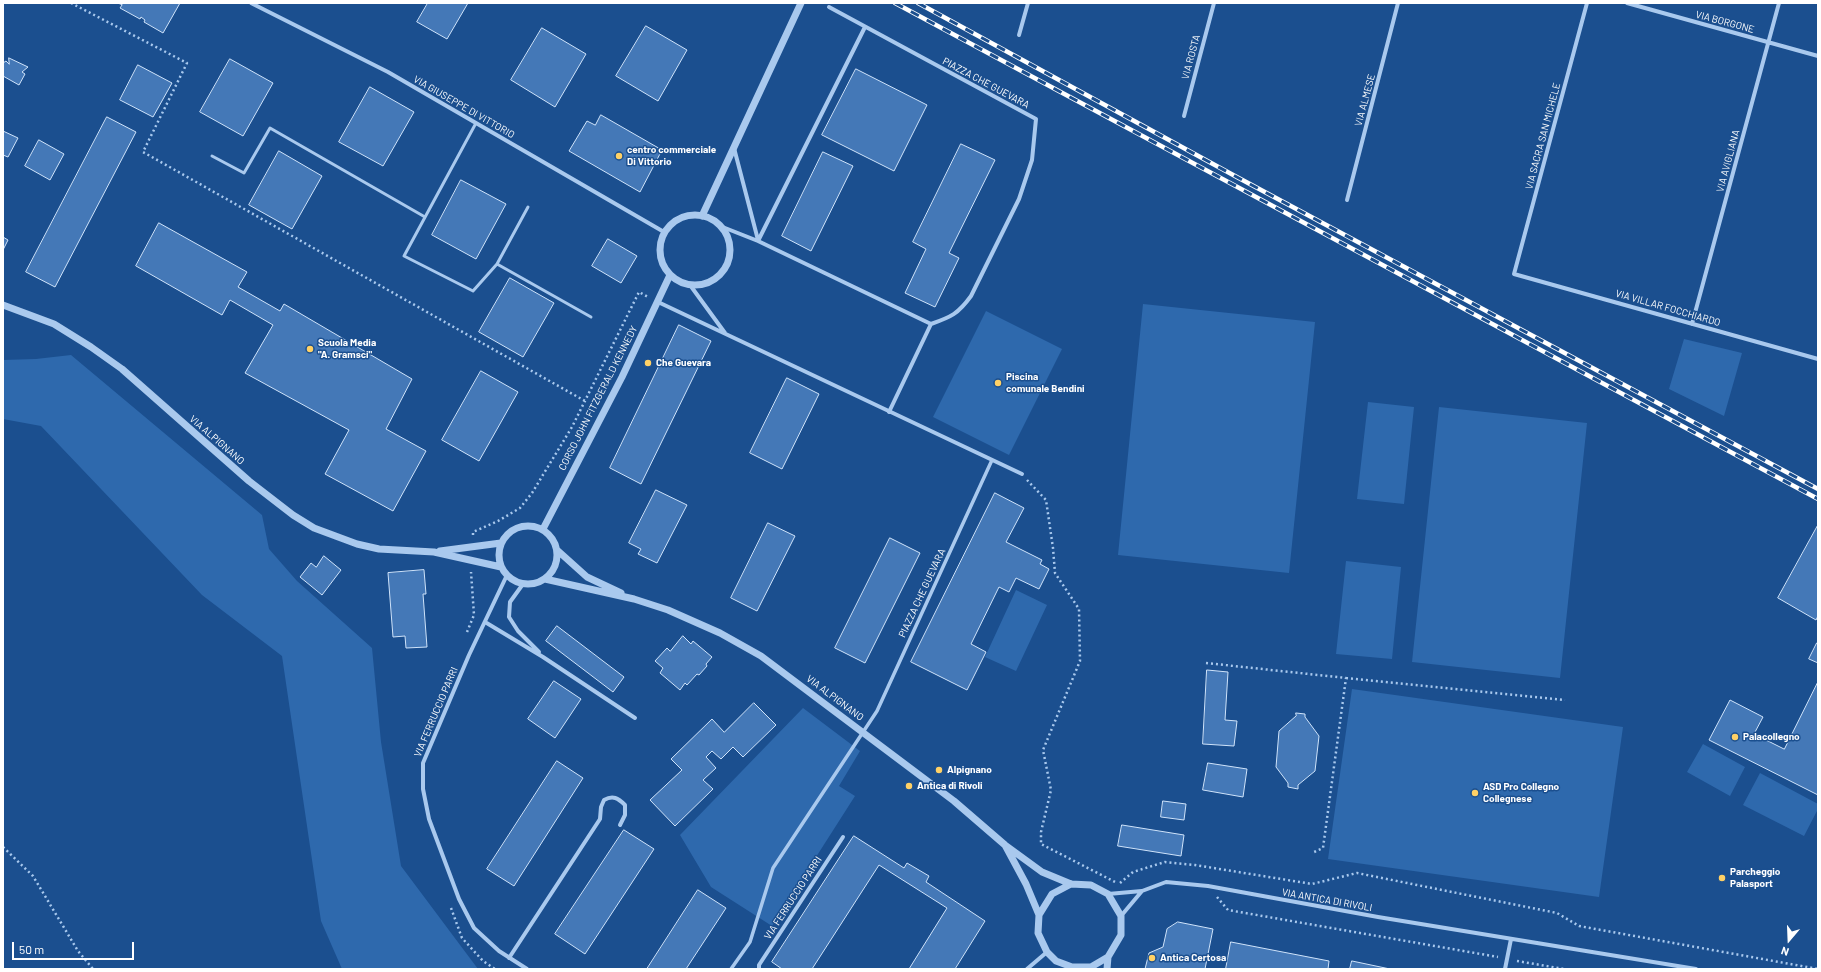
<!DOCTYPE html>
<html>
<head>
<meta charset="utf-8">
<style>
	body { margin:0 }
	#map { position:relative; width:1821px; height:972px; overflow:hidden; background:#1b4f8f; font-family:Barlow,sans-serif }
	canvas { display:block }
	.frame { position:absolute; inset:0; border:4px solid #fff; pointer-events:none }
	.north { position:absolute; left:1769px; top:920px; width:40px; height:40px; -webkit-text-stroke:3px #1b4f8f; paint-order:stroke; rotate:199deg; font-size:11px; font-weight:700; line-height:16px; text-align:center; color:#fff }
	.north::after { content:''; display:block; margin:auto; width:14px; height:18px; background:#fff; clip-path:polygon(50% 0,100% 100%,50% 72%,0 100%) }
	.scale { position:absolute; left:12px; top:942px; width:122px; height:18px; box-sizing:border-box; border:2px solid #fff; border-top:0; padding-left:5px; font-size:12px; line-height:14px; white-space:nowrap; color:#fff; -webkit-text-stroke:3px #1b4f8f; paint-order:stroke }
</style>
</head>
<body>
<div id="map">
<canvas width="1821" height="972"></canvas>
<div class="frame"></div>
<div class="north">N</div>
<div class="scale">50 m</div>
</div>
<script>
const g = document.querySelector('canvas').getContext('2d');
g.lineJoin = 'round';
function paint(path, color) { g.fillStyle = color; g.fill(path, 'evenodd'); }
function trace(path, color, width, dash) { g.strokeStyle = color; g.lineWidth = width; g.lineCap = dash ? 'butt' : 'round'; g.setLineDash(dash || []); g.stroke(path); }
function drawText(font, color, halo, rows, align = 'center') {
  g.font = font + ' Barlow,sans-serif'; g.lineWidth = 3; g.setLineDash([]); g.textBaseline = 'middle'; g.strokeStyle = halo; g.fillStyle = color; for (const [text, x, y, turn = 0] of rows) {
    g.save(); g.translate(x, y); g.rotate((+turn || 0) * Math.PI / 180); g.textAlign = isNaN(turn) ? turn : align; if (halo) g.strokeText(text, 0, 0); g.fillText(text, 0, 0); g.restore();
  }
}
paint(new Path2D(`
	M1143 304 1315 322 1289 573 1118 555Z
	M986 311 1062 349 1009 455 933 417Z
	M1684 339 1742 353 1724 416 1669 389Z
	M71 355 262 515 269 549 297 581 372 648 381 742 401 866 478 969H342L321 921 282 656 202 595 41 426 3 419V360L36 359Z
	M1368 402 1414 407 1404 504 1357 499Z
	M1439 407 1587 423 1560 678 1412 662Z
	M1346 561 1401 567 1392 659 1336 654Z
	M1016 590 1047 605 1016 671 985 657Z
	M1352 689 1623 727 1599 897 1328 859Z
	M803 708 860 751 839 786 855 796 772 926 711 887 680 835Z
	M1703 744 1745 767 1730 796 1687 772Z
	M1760 773 1818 804V809L1804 836 1743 805Z`), '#2e69ad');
const building = new Path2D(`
	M118 3H180L163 33 144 22 145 20 141 17 140 19 120 8 122 5Z
	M428 3H468L447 39 417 22Z
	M646 26 687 50 658 101 616 76Z
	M542 28 586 54 555 107 511 80Z
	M9 58 28 67 22 72 25 74 19 85 3 76V63L6 61 9 64Z
	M230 59 273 83 243 136 200 112Z
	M138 65 172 83 153 117 120 100Z
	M856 69 927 105 894 171 822 135Z
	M370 87 414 112 383 166 339 142Z
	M601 115 662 150 640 192 569 151 587 121 595 125Z
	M107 117 136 132 55 287 26 272Z
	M3 131 18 138 8 157 3 155Z
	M39 140 64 154 50 180 25 166Z
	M961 144 995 160 949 253 959 258 935 307 905 293 926 249 913 242Z
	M279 151 322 176 292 229 249 205Z
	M823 152 853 166 811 251 782 236Z
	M461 180 506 204 476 259 432 235Z
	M159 223 247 272 238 287 280 311 284 304 412 379 386 429 426 451 393 511 325 474 349 430 245 373 273 325 230 300 222 315 136 266Z
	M3 237 8 240 3 250Z
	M608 239 637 256 621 283 592 266Z
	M510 278 554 303 523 357 479 332Z
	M679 325 711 341 641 484 610 468Z
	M481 371 518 392 479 461 442 440Z
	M787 378 819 394 782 469 750 453Z
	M656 490 687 505 657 563 638 554 641 549 629 543Z
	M995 493 1024 508 1006 542 1042 560 1040 564 1049 569 1039 589 1016 578 1009 592 999 587 971 644 986 652 967 690 911 662Z
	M768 523 795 536 757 611 731 598Z
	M1818 525V616L1816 620 1778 598Z
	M890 538 920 553 865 663 835 648Z
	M324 556 341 570 322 595 300 577 311 563 316 567Z
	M424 570 426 594H423L427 647 406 648 405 636 393 637 388 573Z
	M557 626 624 677 613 692 546 641Z
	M683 636 691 644 693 641 712 657 706 664 707 666 699 675 697 674 687 685 685 683 680 690 660 673 663 668 655 661 667 648 670 651Z
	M1817 643H1818V663L1809 659Z
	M1207 670 1228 672 1225 720 1237 721 1234 746 1203 744Z
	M554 681 581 699 555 738 528 719Z
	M1818 682V795L1709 740 1730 700 1763 717 1754 734 1784 749Z
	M754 703 776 725 743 757 733 747 721 759 712 751 706 757 716 768 703 780 713 789 675 826 650 800 682 770 671 759 712 719 724 732Z
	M1296 713 1305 714V717L1319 736 1315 771 1298 785V789L1288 787V783L1276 767 1279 731 1296 716Z
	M557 761 583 778 514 886 487 869Z
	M1208 763 1247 769 1243 797 1203 790Z
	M1163 801 1186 804 1184 820 1161 817Z
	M1122 825 1184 835 1181 856 1118 846Z
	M624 830 654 849 585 954 555 934Z
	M854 836 904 868 907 863 929 876 926 882 985 921 955 969H909L947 908 879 865 812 969H782L772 962Z
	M698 890 726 908 686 969H647Z
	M1178 922 1213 929 1205 969H1145L1149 953 1163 947 1167 929Z
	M1231 942 1329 961 1328 969H1226Z
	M1352 961 1390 969H1350Z`);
paint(building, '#4478b7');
trace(building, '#cfe3fa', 1);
trace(new Path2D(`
	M71 3 187 63 143 152 585 401
	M1027 480 1046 500 1053 548 1055 573 1079 609 1080 661 1043 750 1051 790 1041 832V844L1117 883
	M473 535V532L498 521 520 508 532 493 572 427 639 292 648 297
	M467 632 474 615 471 572
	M1206 663 1346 678 1323 848 1312 853
	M1346 678 1565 700
	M3 847 33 876 78 951 93 969
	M1120 883 1133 872 1165 862 1195 865 1312 884 1357 873 1557 913 1579 926 1590 928 1818 969
	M1217 897 1228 910 1498 957
	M451 908 462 938 483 961 495 969
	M1517 961 1564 969`), '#a9c9ee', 2.5, [2, 3]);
trace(new Path2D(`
	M476 123 404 256 473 291 497 264
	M212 156 244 173 270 128 425 217
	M528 207 497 264 591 317`), '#a9c9ee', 3);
trace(new Path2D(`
	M731 969 750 942 773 868 877 711 992 460`), '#a9c9ee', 3.5);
trace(new Path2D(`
	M251 3 388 72 664 232
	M1587 3 1514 274 1818 359
	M1627 3 1818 56
	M829 7 1036 119 1032 160 1019 199 971 296C958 314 951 317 931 324
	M1019 35 1028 3
	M1184 116 1214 3
	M734 148 758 240
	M1347 200 1398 3
	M720 226 758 241 931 324 889 412
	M758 241 865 27
	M690 285 725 333
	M658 302 1022 474
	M1692 324 1779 3
	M507 575 469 655 423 763V789L429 819 459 899 474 928 499 951 527 969
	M523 584 510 602 509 617 518 631 539 652
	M485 622 543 657 635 718
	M1108 894 1142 891 1166 882 1208 886 1378 917 1696 969
	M1121 916 1142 891
	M509 958 600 819 601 807 604 800C613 795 618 798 625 805V815L620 825
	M759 969V965L843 837
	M1027 969 1047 952
	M1505 969 1511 939`), '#a9c9ee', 4);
trace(new Path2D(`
	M660 250a35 35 0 1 1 70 0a35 35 0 1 1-70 0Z
	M702 216 801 3
	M3 305 54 324 91 347 122 369 249 481 293 515 314 528 357 544 379 549 434 552 501 567
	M499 555a29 29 0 1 1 58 0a29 29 0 1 1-58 0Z
	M543 529 622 377 670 275
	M557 550 587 577 621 593
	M440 551 501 543
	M545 579 634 599 668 610 720 633 761 656 954 801 1005 845 1042 872 1071 884 1091 885 1108 894 1121 916V935L1108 957 1091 967H1072L1056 961 1047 952 1038 933 1039 915 1026 884 1005 845
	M1039 915 1052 894 1071 884
	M1107 969 1108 957`), '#a9c9ee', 7);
const rail = new Path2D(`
	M895 3 1818 499
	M918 3 1235 176 1818 489`);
trace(rail, '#fff', 4.5);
trace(rail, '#1b4f8f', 3, [9]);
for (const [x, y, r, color] of [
	[619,156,4,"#ffd166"],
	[310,349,4,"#ffd166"],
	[648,363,4,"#ffd166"],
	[998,383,4,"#ffd166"],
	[1735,737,4,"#ffd166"],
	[939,770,4,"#ffd166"],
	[909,786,4,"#ffd166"],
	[1475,793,4,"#ffd166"],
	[1722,878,4,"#ffd166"],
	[1152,958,4,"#ffd166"]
]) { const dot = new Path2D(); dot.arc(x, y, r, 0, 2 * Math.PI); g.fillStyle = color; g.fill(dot); trace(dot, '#1b4f8f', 1.5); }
drawText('10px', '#fff', '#1b4f8f', [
	["VIA BORGONE",1725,22,15],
	["VIA ROSTA",1191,57,-75],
	["PIAZZA CHE GUEVARA",986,83,28],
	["VIA ALMESE",1365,100,-75],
	["VIA GIUSEPPE DI VITTORIO",464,107,30],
	["VIA SACRA SAN MICHELE",1543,136,-75],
	["VIA AVIGLIANA",1728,161,-75],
	["VIA VILLAR FOCCHIARDO",1668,308,16],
	["CORSO JOHN FITZGERALD KENNEDY",598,398,-63],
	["VIA ALPIGNANO",217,440,41],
	["PIAZZA CHE GUEVARA",922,593,-65],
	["VIA ALPIGNANO",835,698,37],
	["VIA FERRUCCIO PARRI",436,712,-67],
	["VIA FERRUCCIO PARRI",793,898,-57],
	["VIA ANTICA DI RIVOLI",1327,900,10]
]);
drawText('bold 10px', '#fff', '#1b4f8f', [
	["centro commerciale",627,150],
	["Di Vittorio",627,162],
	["Scuola Media",318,343],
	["\"A. Gramsci\"",318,355],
	["Che Guevara",656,363],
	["Piscina",1006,377],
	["comunale Bendini",1006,389],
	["Palacollegno",1743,737],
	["Alpignano",947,770],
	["Antica di Rivoli",917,786],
	["ASD Pro Collegno",1483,787],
	["Collegnese",1483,799],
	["Parcheggio",1730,872],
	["Palasport",1730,884],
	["Antica Certosa",1160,958]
], 'left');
</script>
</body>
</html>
